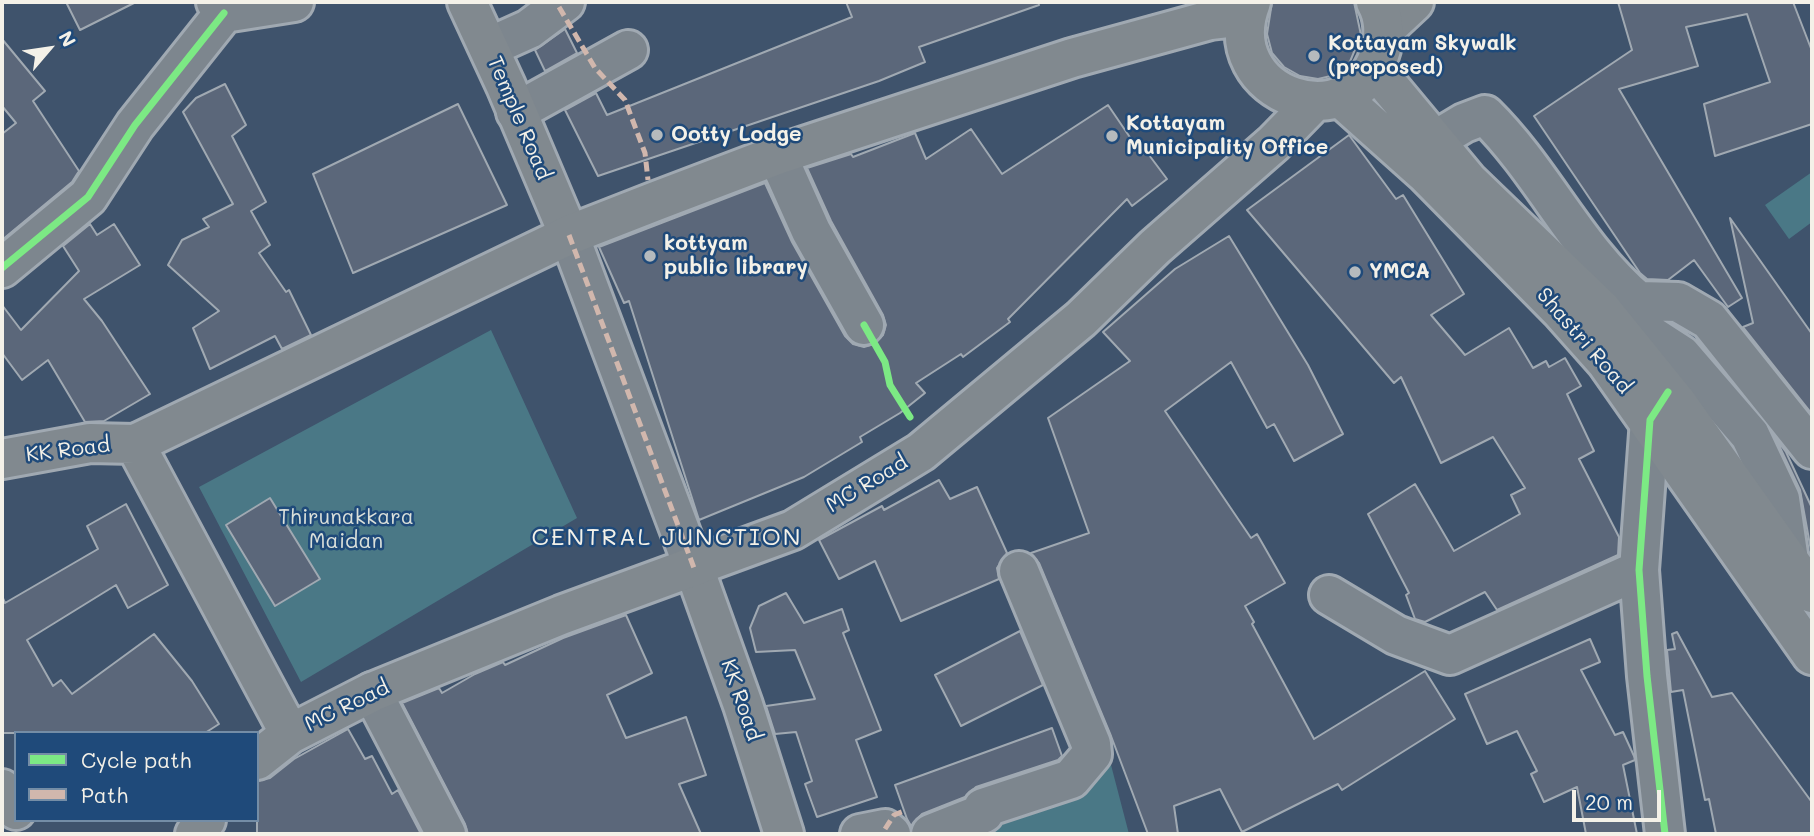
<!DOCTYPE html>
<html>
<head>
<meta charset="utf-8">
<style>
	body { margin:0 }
	#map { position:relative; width:1814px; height:836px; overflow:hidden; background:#3f536c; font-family:Mali,sans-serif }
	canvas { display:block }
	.frame { position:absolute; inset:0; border:4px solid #f4f1e8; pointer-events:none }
	.legend { position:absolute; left:14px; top:731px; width:245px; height:91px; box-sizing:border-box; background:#1f4a7a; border:2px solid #748da6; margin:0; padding:9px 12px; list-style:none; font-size:21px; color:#f4f1e8 }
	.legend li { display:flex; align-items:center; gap:14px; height:35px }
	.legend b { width:35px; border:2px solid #748da6 }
	.north { position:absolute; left:14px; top:14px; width:70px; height:70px; -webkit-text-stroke:5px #1f4a7a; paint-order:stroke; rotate:61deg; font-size:19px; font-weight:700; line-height:28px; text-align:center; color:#f4f1e8 }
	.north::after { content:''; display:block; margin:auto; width:24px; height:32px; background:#f4f1e8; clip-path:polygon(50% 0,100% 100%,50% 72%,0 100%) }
	.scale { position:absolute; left:1572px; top:790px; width:89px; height:32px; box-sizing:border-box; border:4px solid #f4f1e8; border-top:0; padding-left:9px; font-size:21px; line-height:24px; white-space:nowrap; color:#f4f1e8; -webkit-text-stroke:5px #1f4a7a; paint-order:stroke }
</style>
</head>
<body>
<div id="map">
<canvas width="1814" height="836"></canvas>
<div class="frame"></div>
<ul class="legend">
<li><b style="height:9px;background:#7ce984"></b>Cycle path</li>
<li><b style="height:9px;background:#d1b7ad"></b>Path</li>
</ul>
<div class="north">N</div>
<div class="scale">20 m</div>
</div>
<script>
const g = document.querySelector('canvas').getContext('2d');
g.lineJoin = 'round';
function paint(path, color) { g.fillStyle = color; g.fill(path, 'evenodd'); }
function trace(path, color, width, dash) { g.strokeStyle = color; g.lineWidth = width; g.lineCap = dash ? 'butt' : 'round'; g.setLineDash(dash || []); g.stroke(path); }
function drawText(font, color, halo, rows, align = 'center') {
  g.font = font + ' Mali,sans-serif'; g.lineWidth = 5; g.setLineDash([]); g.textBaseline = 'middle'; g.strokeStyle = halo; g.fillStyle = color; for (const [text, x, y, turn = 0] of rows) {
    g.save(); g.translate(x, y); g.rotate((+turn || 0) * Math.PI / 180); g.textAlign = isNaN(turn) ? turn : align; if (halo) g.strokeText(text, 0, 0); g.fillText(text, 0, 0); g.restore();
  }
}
paint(new Path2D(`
	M1812 172V222L1789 239 1765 205Z
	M491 330 577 518 301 682 199 487Z
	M1111 765 1129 834H943Z`), '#4a7886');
const building = new Path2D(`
	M66 2H136L80 30Z
	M846 2H1038L1039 5 919 47 925 62 879 81 598 176 565 110 596 93 607 115 852 17Z
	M1272 2H1354L1361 35 1349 64 1335 75 1318 79 1300 76 1284 67 1272 53 1267 34Z
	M1618 2H1793L1812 51V124L1715 156 1704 104 1770 82 1747 14 1686 27 1698 66 1619 89 1742 298 1728 307 1694 260 1668 280 1647 279 1640 273 1534 116 1632 50Z
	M565 29 577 53 545 71 535 50Z
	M2 39 45 91 33 101 79 171 72 182 2 240V134L16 123 2 106Z
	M225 84 246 125 232 136 266 202 251 211 270 245 259 253 286 292 289 290 311 335 282 349 275 336 210 369 193 328 219 311 168 265 182 240 209 227 203 219 233 204 183 112 196 98Z
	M458 104 507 205 353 273 313 174Z
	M1108 105 1142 155 1146 151 1167 179 1132 206 1127 199 1008 319 1010 322 963 357 961 354 916 383 925 393 900 413 860 437 862 442 804 477 699 520 629 301 624 303 599 247 765 183 792 242 845 336 853 344 864 347 874 344 883 335 886 325 883 315 831 221 807 168 851 154 853 157 915 133 926 159 971 129 1002 174Z
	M1349 135 1396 199 1403 195 1464 294 1431 315 1465 355 1509 328 1533 368 1546 361 1549 367 1565 358 1581 386 1567 394 1594 451 1579 459 1619 537 1618 555 1497 610 1485 592 1425 622 1415 619 1406 595 1409 593 1368 514 1415 484 1454 551 1520 514 1511 495 1525 488 1493 437 1441 463 1401 377 1394 383 1247 210Z
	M1730 218 1812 334V414L1743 327 1753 323Z
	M90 224 97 235 114 224 140 265 84 299 102 321 150 394 104 421 85 422 48 360 22 380 2 353V305L21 330 79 271 63 246Z
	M1229 236 1308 365 1343 434 1294 461 1274 424 1267 428 1231 362 1165 411 1251 538 1257 534 1285 583 1245 606 1254 622 1252 624 1314 739 1425 671 1455 719 1342 790 1338 784 1242 832 1220 789 1174 806 1178 834H1148L1111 736 1039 563 1031 553 1089 533 1048 418 1130 361 1103 332 1175 269Z
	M1776 439 1786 452 1812 508V556L1800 490Z
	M939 480 950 499 977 487 1007 553 997 568 999 579 901 621 875 561 839 579 819 540 882 506 884 510Z
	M270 498 320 579 275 606 226 525Z
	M126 504 168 585 128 608 116 585 27 640 53 686 61 680 72 694 154 634 192 681 219 724 205 733H2V596L5 603 98 549 87 526Z
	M786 593 804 623 842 609 849 630 843 633 881 730 856 740 877 797 817 817 805 784 812 781 796 732 775 734 766 706 815 699 795 650 756 652 750 628 759 606Z
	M626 615 652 673 607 695 626 738 686 717 706 775 679 784 701 834H468L465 824 402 703 439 688 442 693 475 674 503 662 505 665 563 638Z
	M1020 631 1043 685 961 726 935 675Z
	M1677 632 1712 697 1732 693 1811 801 1812 834H1716L1709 799 1705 800 1683 690 1671 692 1667 650 1675 649 1672 634Z
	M1590 639 1600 662 1581 670 1615 735 1623 732 1634 756 1635 760 1623 765 1637 834H1586L1577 787 1544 802 1531 774 1537 771 1517 731 1487 744 1465 694Z
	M1052 728 1062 756 1058 760 976 787 965 797 922 814 911 826 907 819 895 785Z
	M348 729 365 759 372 756 392 794 398 790 421 834H257V781L270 778 294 759Z`);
paint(building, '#5b677a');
trace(building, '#a0a9b2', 2);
const minor = new Path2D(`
	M216 2 224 13 294 2
	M489 47 529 29 565 2
	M516 112 628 50
	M1434 141 1464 123 1485 115C1543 172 1576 249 1638 301L1678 302 1709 320 1812 449
	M777 155 811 231 864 325
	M569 235 694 568
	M2 268 88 197 135 125 224 13
	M1600 304 1601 309 1627 320 1681 355 1750 435 1780 499 1789 561
	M1659 405 1650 420 1639 570 1647 676 1665 834
	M1329 595 1396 635 1450 655 1639 570
	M372 692 446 834
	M860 834 885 829 891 834
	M931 834 984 813 983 808 1071 779 1092 754 1091 744 1019 571`);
const major = new Path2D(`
	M467 2 506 86 569 235
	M1384 30 1414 2
	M694 568 743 705 784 834
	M2 789 16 810`);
const highway = new Path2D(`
	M1251 2C1214 97 1356 144 1381 49 1385 34 1384 16 1376 2
	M1374 68 1468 181 1601 309 1677 403 1812 593
	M1340 97 1425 173 1560 310 1607 363 1812 655
	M135 444 290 734
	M2 459 90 443 135 444 569 235 656 201 777 155 1072 58 1210 20 1245 16
	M257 760 290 734 372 692 561 615 793 530 921 452 1081 319 1155 247 1274 143 1314 102
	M195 834 206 820`);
trace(minor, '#a0a9b2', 44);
trace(major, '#a0a9b2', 44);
trace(highway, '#a0a9b2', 44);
trace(minor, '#7d868e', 38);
trace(major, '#81898f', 38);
trace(highway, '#81898f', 38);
trace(new Path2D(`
	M559 7 595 68 625 100 645 153 648 180
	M569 235 694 568
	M885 829 894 815 904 811`), '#d1b7ad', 5, [10, 5]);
trace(new Path2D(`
	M2 268 88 197 135 125 224 13
	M864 325 885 362 890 385 910 417
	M1665 834 1647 676 1639 570 1650 420 1668 392`), '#7ce984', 7);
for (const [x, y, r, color] of [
	[1314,56,7,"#b5babd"],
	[657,135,7,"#b5babd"],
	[1112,136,7,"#b5babd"],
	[650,256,7,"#b5babd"],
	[1355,272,7,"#b5babd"]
]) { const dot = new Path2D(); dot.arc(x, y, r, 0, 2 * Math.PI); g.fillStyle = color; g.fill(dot); trace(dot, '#1f4a7a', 2.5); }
drawText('bold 21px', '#f4f1e8', '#1f4a7a', [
	["Kottayam Skywalk",1328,44],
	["(proposed)",1328,68],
	["Kottayam",1126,124],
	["Municipality Office",1126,148],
	["Ootty Lodge",671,135],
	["kottyam",664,244],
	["public library",664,268],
	["YMCA",1369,272]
], 'left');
drawText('21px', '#f4f1e8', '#1f4a7a', [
	["Temple Road",519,118,67],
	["Shastri Road",1584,341,49],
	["KK Road",68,450,-7],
	["MC Road",867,484,-31],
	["KK Road",741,700,71],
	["MC Road",347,706,-26]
]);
drawText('21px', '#dbe0da', '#1f4a7a', [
	["Thirunakkara",346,518],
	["Maidan",346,542]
]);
g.letterSpacing = '2px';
drawText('24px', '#f4f1e8', '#1f4a7a', [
	["CENTRAL JUNCTION",667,538]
]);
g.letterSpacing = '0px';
</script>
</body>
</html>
